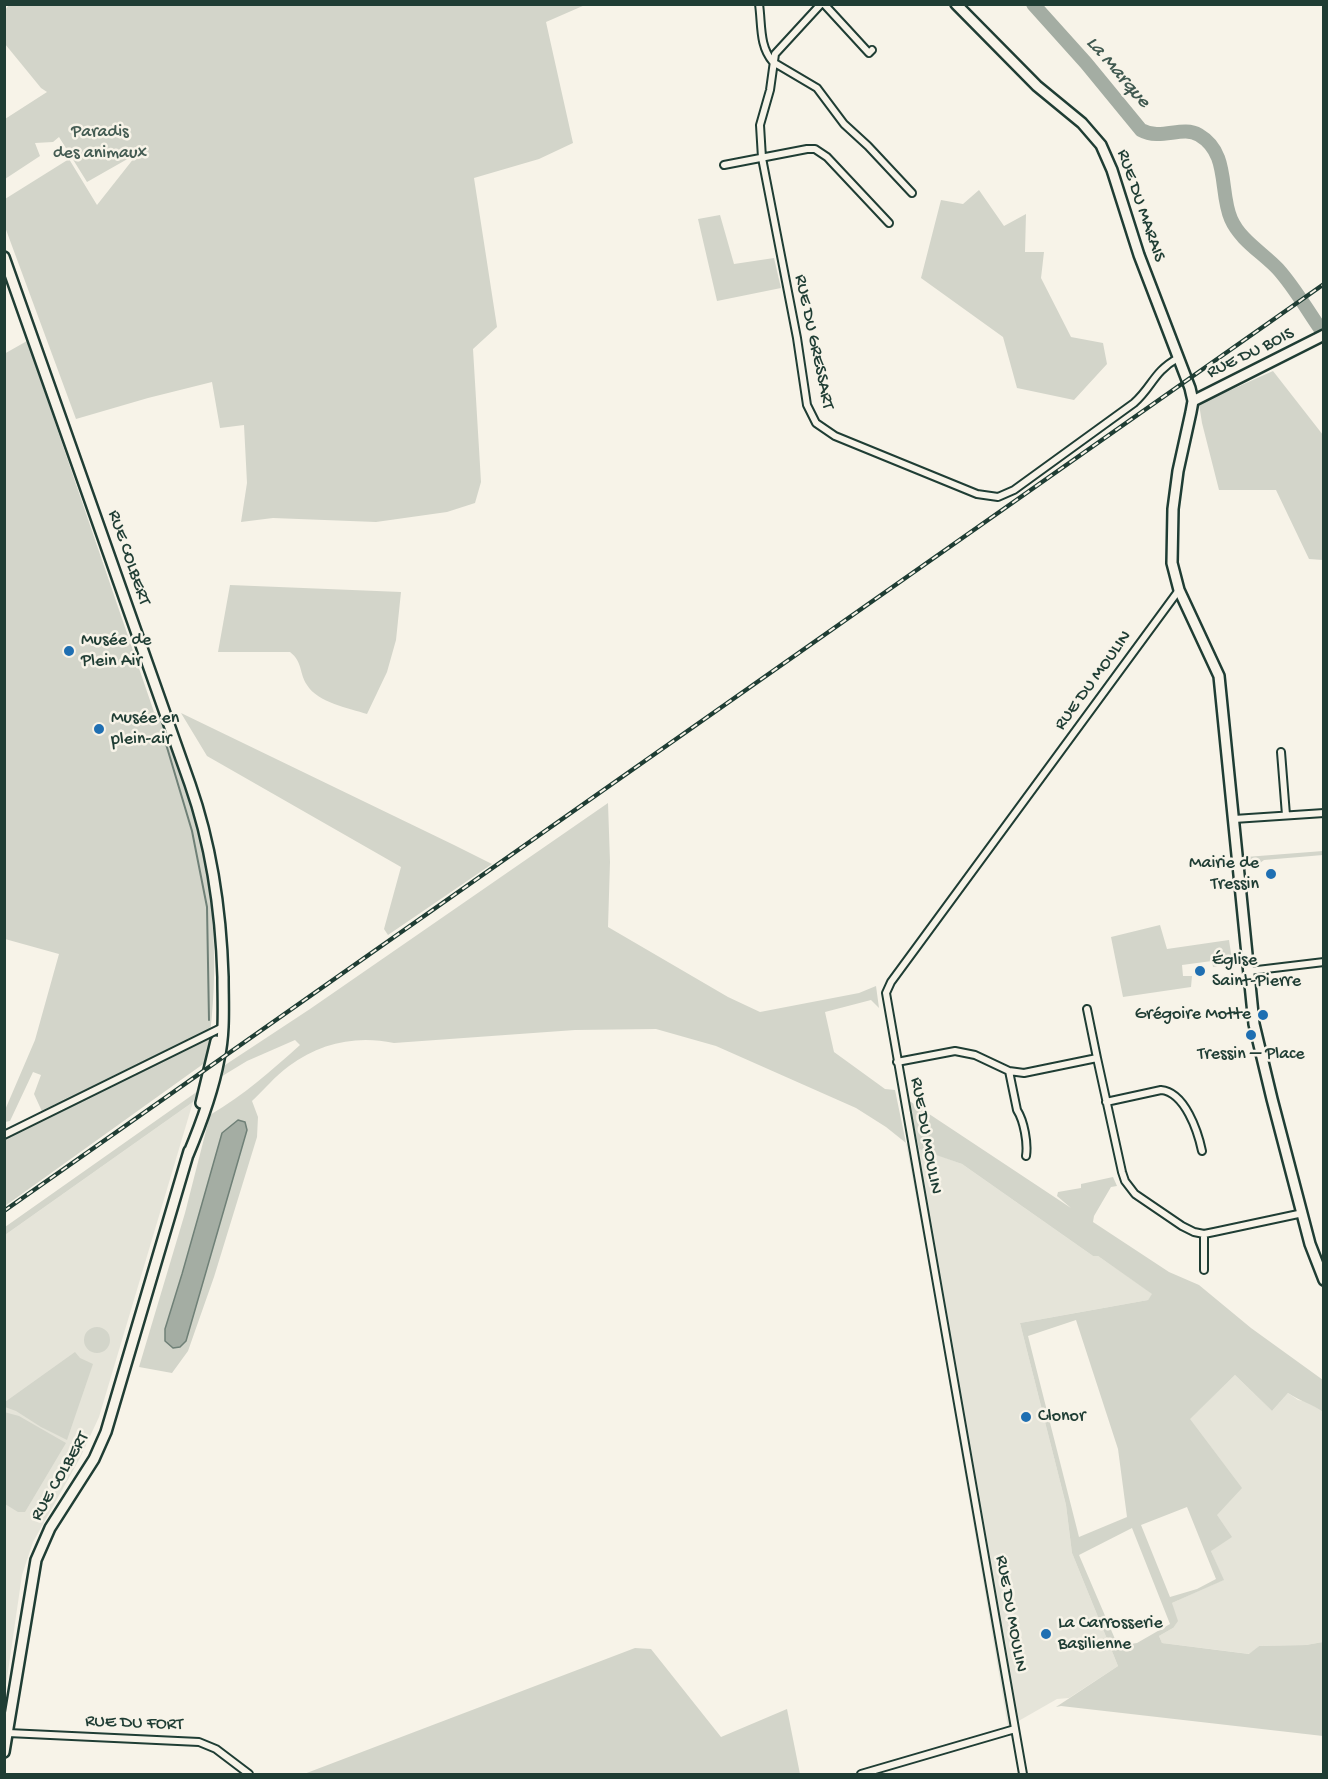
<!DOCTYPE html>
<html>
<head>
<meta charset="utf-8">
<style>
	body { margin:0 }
	#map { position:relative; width:1328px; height:1779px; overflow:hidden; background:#f7f3e8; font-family:"Gochi Hand",sans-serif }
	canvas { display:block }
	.frame { position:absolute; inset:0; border:6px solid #1f3d34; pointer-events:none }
</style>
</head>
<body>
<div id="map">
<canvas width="1328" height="1779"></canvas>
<div class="frame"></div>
</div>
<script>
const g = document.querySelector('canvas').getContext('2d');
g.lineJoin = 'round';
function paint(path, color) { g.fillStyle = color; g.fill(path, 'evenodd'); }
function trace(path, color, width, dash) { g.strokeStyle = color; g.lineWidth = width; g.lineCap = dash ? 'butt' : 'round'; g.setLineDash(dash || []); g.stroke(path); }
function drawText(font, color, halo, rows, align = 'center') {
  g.font = font + ' "Gochi Hand",sans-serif'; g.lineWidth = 5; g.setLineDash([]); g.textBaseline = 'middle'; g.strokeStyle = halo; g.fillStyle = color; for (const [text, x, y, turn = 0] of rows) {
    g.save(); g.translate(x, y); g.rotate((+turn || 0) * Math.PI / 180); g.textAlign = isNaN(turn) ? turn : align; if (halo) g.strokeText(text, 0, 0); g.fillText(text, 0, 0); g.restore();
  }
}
paint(new Path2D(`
	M193 1102 99 1417 80 1458 33 1542 22 1575 5 1692V1235Z
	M906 1143 962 1164 1093 1256H1098L1153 1294 1148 1300 1020 1323 1066 1505 1072 1553 1118 1666 1069 1698 1057 1699 1008 1727 935 1299Z
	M1235 1375 1272 1411 1288 1393 1298 1400 1308 1402 1323 1412V1642L1306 1645 1259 1646 1250 1654 1162 1643 1159 1636 1173 1628 1172 1603 1223 1580 1211 1551 1217 1515 1189 1419Z`), '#e5e4d9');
paint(new Path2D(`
	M9 5H585L546 22 573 143 539 159 474 178 497 327 473 349 481 482 475 503 447 512 376 522 273 518 241 522 247 483 244 425 220 428 212 382 148 398 76 419 5 227V199L69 159 97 205 138 153 87 182 59 137 53 142 35 143 40 156 5 179V119L47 92 41 88 5 44V10Z
	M979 190 1004 226 1026 214 1025 252H1044L1041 278 1071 337 1103 343 1107 364 1074 400 1017 388 1003 337 921 278 941 200 963 204Z
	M720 215 734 264 774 258 781 288 717 301 698 219Z
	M27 341 154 712 160 715C173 753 187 790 197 829 217 905 219 985 206 1062L5 1206V1137L45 1118 34 1094 41 1075 33 1072 10 1121 5 1122V1110L35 1040 59 954 5 939 4 354Z
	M1273 371 1323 435V560L1309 559 1276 490H1219L1202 423 1199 404Z
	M230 585 401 592 396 640 387 672 367 714C349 708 318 703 307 685 299 673 303 662 290 652H218Z
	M181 713 454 845 492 864 388 935 384 929 401 867 207 756Z
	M608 803 610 862 608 927 728 997 760 1012 859 993 876 986 879 1008 871 1000 825 1012 834 1052 885 1089 895 1090 906 1143 886 1127 856 1108 716 1046 656 1029 575 1030 394 1043C356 1035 320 1043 289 1066 275 1076 264 1090 252 1101L258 1117 257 1137 214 1277 188 1351 172 1373 139 1367 185 1213 210 1115C244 1095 271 1071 300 1045L295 1040 247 1061 219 1078 222 1067 310 1009Z
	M1323 851V855L1264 860 1256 866 1247 867 1246 857Z
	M1160 925 1167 949 1229 940 1232 960 1218 961V966L1213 967 1212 961 1182 965 1183 976H1192L1191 987 1123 997 1111 937Z
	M198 1091 193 1102 5 1235V1227Z
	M908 1100 1071 1208 1057 1196 1058 1192 1081 1188V1184L1113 1177 1117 1186 1111 1187 1094 1216 1093 1222 1169 1272 1199 1285 1251 1328 1323 1380V1412C1312 1404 1300 1401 1288 1393L1272 1411 1235 1375 1190 1419 1242 1488 1217 1515 1232 1537 1211 1551 1224 1580 1172 1603 1178 1621 1173 1628 1159 1636 1162 1643 1249 1654 1259 1646 1306 1645 1323 1642V1736L1061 1706 1056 1707 1118 1666 1072 1553 1066 1505 1020 1323 1148 1300 1152 1294 1098 1256H1093L962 1164 919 1149ZM1076 1320 1118 1449 1127 1517 1079 1537 1028 1336ZM1187 1507 1216 1579 1197 1589 1170 1597 1141 1525ZM1132 1528 1170 1624 1137 1643 1118 1646 1079 1555Z
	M84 1340a13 13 0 1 1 26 0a13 13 0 1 1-26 0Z
	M75 1352 80 1358 93 1364 67 1440 41 1427 16 1411 5 1407V1402Z
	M4 1412 19 1416 66 1443 25 1512H18L5 1504Z
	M635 1648 651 1649 721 1737 787 1709 800 1774H304Z`), '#d3d5ca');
const water = new Path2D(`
	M238 1120 245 1122 247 1130 186 1341 180 1347 173 1348 165 1341V1329L182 1274 222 1133Z`);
paint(water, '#a4ada3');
trace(water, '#6f8077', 1.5);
trace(new Path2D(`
	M166 744 192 831 207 907 209 1020`), '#6f8077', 2);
trace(new Path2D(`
	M1033 4 1086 63 1141 130C1161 141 1182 125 1199 135 1230 153 1219 192 1231 219 1240 240 1263 253 1278 269 1296 289 1308 312 1324 334`), '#a4ada3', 14);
const street = new Path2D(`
	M759 4C762 25 759 46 773 62L817 88 844 124 868 146 912 193
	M821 4 775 54 770 90 760 125 762 158 797 338 807 405 816 423 835 436 977 494 998 497 1014 490 1134 403C1153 386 1153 372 1178 358
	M824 4 869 53 872 50
	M724 165 807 149H815L827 157 889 223
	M1281 752 1286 815
	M1234 819 1324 813
	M1249 971 1324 962
	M1087 1009 1097 1058
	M897 1062 955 1051 975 1055 1009 1071 1024 1073 1097 1058 1122 1172 1125 1181 1135 1194 1182 1226 1194 1232 1204 1234 1214 1232 1303 1213
	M1009 1071 1017 1110C1024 1121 1028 1143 1026 1156
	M1106 1102 1161 1090C1185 1092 1198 1132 1202 1151
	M4 1135 223 1027
	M1204 1270V1234
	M8 1733 199 1742 216 1749 249 1774
	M861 1774 1015 1729
	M1023 1774 886 993 891 982 1179 590`);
const secondary = new Path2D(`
	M956 4 1037 86 1082 123 1101 145 1112 170 1139 255 1190 388 1193 401 1191 412 1178 471 1173 509 1172 563 1179 590 1219 676 1254 1024 1272 1099 1310 1244 1324 1280
	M4 257 190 784C212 847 221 910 223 977 223 1005 225 1032 219 1059 213 1092 201 1124 188 1155
	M1193 401 1324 335
	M201 1103 216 1041
	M4 1752 36 1560 50 1528 94 1459 106 1432 189 1151`);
trace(street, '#1f3d34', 10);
trace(secondary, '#1f3d34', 14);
trace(street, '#f7f3e8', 6);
trace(secondary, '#f7f3e8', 9);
const rail = new Path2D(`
	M4 1211 1324 284`);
trace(rail, '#1f3d34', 4.5);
trace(rail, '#f7f3e8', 2, [7]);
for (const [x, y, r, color] of [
	[69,651,6,"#1f6fb2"],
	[99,729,6,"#1f6fb2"],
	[1271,874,6,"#1f6fb2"],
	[1200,971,6,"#1f6fb2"],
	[1263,1015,6,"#1f6fb2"],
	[1251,1035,6,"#1f6fb2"],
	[1026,1417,6,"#1f6fb2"],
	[1046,1634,6,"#1f6fb2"]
]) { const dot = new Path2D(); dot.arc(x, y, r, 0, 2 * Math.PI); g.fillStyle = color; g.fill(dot); trace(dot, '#f7f3e8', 2); }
drawText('18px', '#435b52', '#f7f3e8', [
	["Paradis",100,133],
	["des animaux",100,154]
]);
drawText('18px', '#1f3d34', '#f7f3e8', [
	["RUE DU MARAIS",1140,206,71],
	["RUE DU GRESSART",813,342,78],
	["RUE DU BOIS",1251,354,-26],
	["RUE COLBERT",128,558,71],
	["RUE DU MOULIN",1094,681,-54],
	["RUE DU MOULIN",925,1136,80],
	["RUE COLBERT",61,1477,-60],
	["RUE DU MOULIN",1010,1614,80],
	["RUE DU FORT",134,1724,2]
]);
drawText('18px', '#1f3d34', '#f7f3e8', [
	["Musée de",81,641],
	["Plein Air",81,662],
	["Musée en",111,719],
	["plein-air",111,740],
	["Mairie de",1259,864,"right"],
	["Tressin",1259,885,"right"],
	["Église",1212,961],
	["Saint-Pierre",1212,982],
	["Grégoire Motte",1251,1015,"right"],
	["Tressin – Place",1251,1055,"center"],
	["Clonor",1038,1417],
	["La Carrosserie",1058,1624],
	["Basilienne",1058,1645]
], 'left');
drawText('italic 20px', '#405950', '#f7f3e8', [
	["La Marque",1117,73,49]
]);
</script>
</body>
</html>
